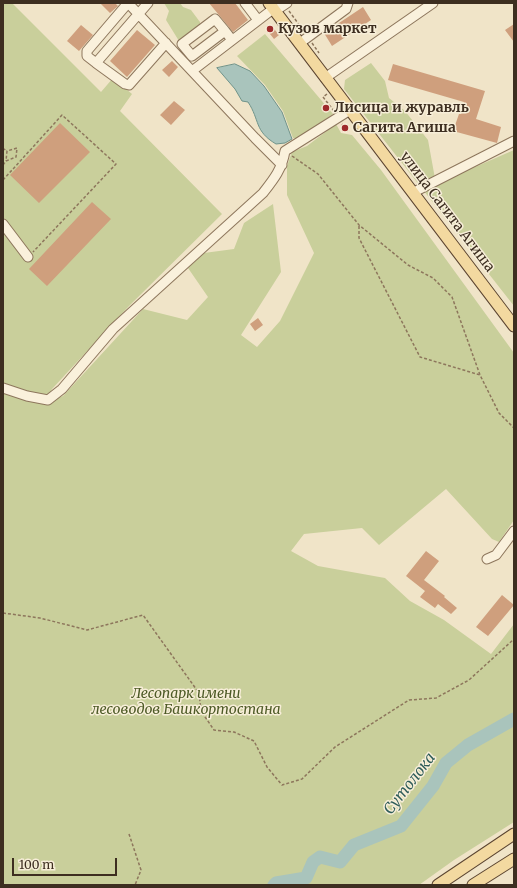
<!DOCTYPE html>
<html>
<head>
<meta charset="utf-8">
<style>
	body { margin:0 }
	#map { position:relative; width:517px; height:888px; overflow:hidden; background:#f0e4c8; font-family:Merriweather,serif }
	canvas { display:block }
	.frame { position:absolute; inset:0; border:4px solid #3d2e20; pointer-events:none }
	.scale { position:absolute; left:12px; top:858px; width:105px; height:18px; box-sizing:border-box; border:2px solid #3d2e20; border-top:0; padding-left:5px; font-size:12px; line-height:14px; white-space:nowrap; color:#3d2e20; -webkit-text-stroke:3px #f7eed8; paint-order:stroke }
</style>
</head>
<body>
<div id="map">
<canvas width="517" height="888"></canvas>
<div class="frame"></div>
<div class="scale">100 m</div>
</div>
<script>
const g = document.querySelector('canvas').getContext('2d');
g.lineJoin = 'round';
function paint(path, color) { g.fillStyle = color; g.fill(path, 'evenodd'); }
function trace(path, color, width, dash) { g.strokeStyle = color; g.lineWidth = width; g.lineCap = dash ? 'butt' : 'round'; g.setLineDash(dash || []); g.stroke(path); }
function drawText(font, color, halo, rows, align = 'center') {
  g.font = font + ' Merriweather,serif'; g.lineWidth = 3; g.setLineDash([]); g.textBaseline = 'middle'; g.strokeStyle = halo; g.fillStyle = color; for (const [text, x, y, turn = 0] of rows) {
    g.save(); g.translate(x, y); g.rotate((+turn || 0) * Math.PI / 180); g.textAlign = isNaN(turn) ? turn : align; if (halo) g.strokeText(text, 0, 0); g.fillText(text, 0, 0); g.restore();
  }
}
paint(new Path2D(`
	M3 3H12L101 92 113 78 132 94 120 111 222 214 128 307 52 389 45 402 63 396 143 309 187 320 208 297 188 268 204 253 234 249 244 223 273 204 281 272 241 335 257 347 280 321 314 253 287 195V166L292 152 307 146 336 124 341 133 352 135 381 170 514 353V520L499 542 492 539 446 489 379 545 362 528 304 534 291 551 318 566 385 578 410 601 444 620 491 654 514 624V822L454 860 419 885H3V394L5 392 3 385Z
	M164 3H180L183 7 191 10 200 22V25L179 41 166 20 169 11Z
	M265 34 333 114 299 139 293 138 283 111 265 85 237 56Z
	M371 63 385 81 389 98 405 111 428 140 436 184 514 150V306L344 89 345 80Z`), '#c9cf9b');
const water = new Path2D(`
	M235 64 250 71 264 86 282 112 292 139 285 143 276 144C254 131 260 120 248 102L242 101 235 89 217 68Z`);
paint(water, '#a9c4bc');
trace(water, '#6f938a', 1);
trace(new Path2D(`
	M274 885 276 883 306 878 313 862 320 857 340 862 354 845 401 826 433 786 446 763 468 745 514 719`), '#a9c4bc', 13);
paint(new Path2D(`
	M100 3H115L118 6 110 13Z
	M209 3H235L248 20 233 32Z
	M363 7 371 20 332 46 324 33Z
	M514 24V42L505 30Z
	M81 25 93 35 79 51 67 41Z
	M271 25 279 35 274 39 266 29Z
	M137 30 155 45 127 77 110 61Z
	M172 61 178 67 169 77 162 70Z
	M393 64 485 91 476 119 501 127 497 143 453 131 459 114H461L464 102 388 80Z
	M174 101 185 110 171 125 160 115Z
	M60 123 90 152 39 203 10 175Z
	M92 202 111 219 47 286 29 269Z
	M258 318 263 325 255 331 250 324Z
	M426 551 439 561 424 580 445 596 444 597 457 608 451 614 438 604 435 608 420 597 425 591 406 576Z
	M502 595 514 605 488 636 476 627Z`), '#cf9f7d');
const minor = new Path2D(`
	M128 3 255 138 282 165
	M128 3 87 51V56L96 63 148 3
	M245 3 258 20
	M275 11 287 3
	M225 31 215 19 182 44 192 56 225 31 232 40
	M300 43 346 9 348 3
	M96 63 125 84 129 85 166 43
	M192 71 273 9
	M325 78 433 3
	M418 190 514 141
	M3 224 28 257
	M3 388 27 396 48 400 62 389 113 329 263 193C274 179 282 169 285 151L350 110
	M487 559 496 555 514 531`);
const major = new Path2D(`
	M269 3 514 326
	M438 885 514 834
	M473 885 514 859`);
trace(minor, '#8d765c', 11);
trace(major, '#5b4430', 13);
trace(new Path2D(`
	M289 11 303 30
	M312 43 319 53
	M327 94 323 97 334 111
	M342 124 345 128
	M3 150 4 149 7 151
	M292 156 318 174 359 225 408 265 433 278 452 297 480 375 499 413 514 428
	M3 165 6 161 16 157 17 148 7 151 6 161
	M3 180 62 115 116 164 33 252
	M359 226V238L420 357 480 375
	M3 613 40 618 87 630 143 615 199 693 201 711 214 730 234 732 254 741 267 767 282 785 302 779 335 747 409 700 436 698 469 680 514 639
	M129 834 141 870 135 885`), '#8d765c', 1.5, [3, 2]);
trace(minor, '#faf1dc', 9);
trace(major, '#f3d9a0', 11);
for (const [x, y, r, color] of [
	[270,29,4,"#9e2a2b"],
	[326,108,4,"#9e2a2b"],
	[345,128,4,"#9e2a2b"]
]) { const dot = new Path2D(); dot.arc(x, y, r, 0, 2 * Math.PI); g.fillStyle = color; g.fill(dot); trace(dot, '#f7eed8', 1.5); }
drawText('bold 14px', '#3d2e20', '#f7eed8', [
	["Кузов маркет",278,29],
	["Лисица и журавль",334,108],
	["Сагита Агиша",353,128]
], 'left');
drawText('14px', '#3d2e20', '#f7eed8', [
	["улица Сагита Агиша",447,212,53]
]);
drawText('italic 14px', '#4d5a26', '#f7eed8', [
	["Лесопарк имени",186,694],
	["лесоводов Башкортостана",186,710]
]);
drawText('italic 15px', '#2f5d5a', '#f7eed8', [
	["Сутолока",410,784,-52]
]);
</script>
</body>
</html>
